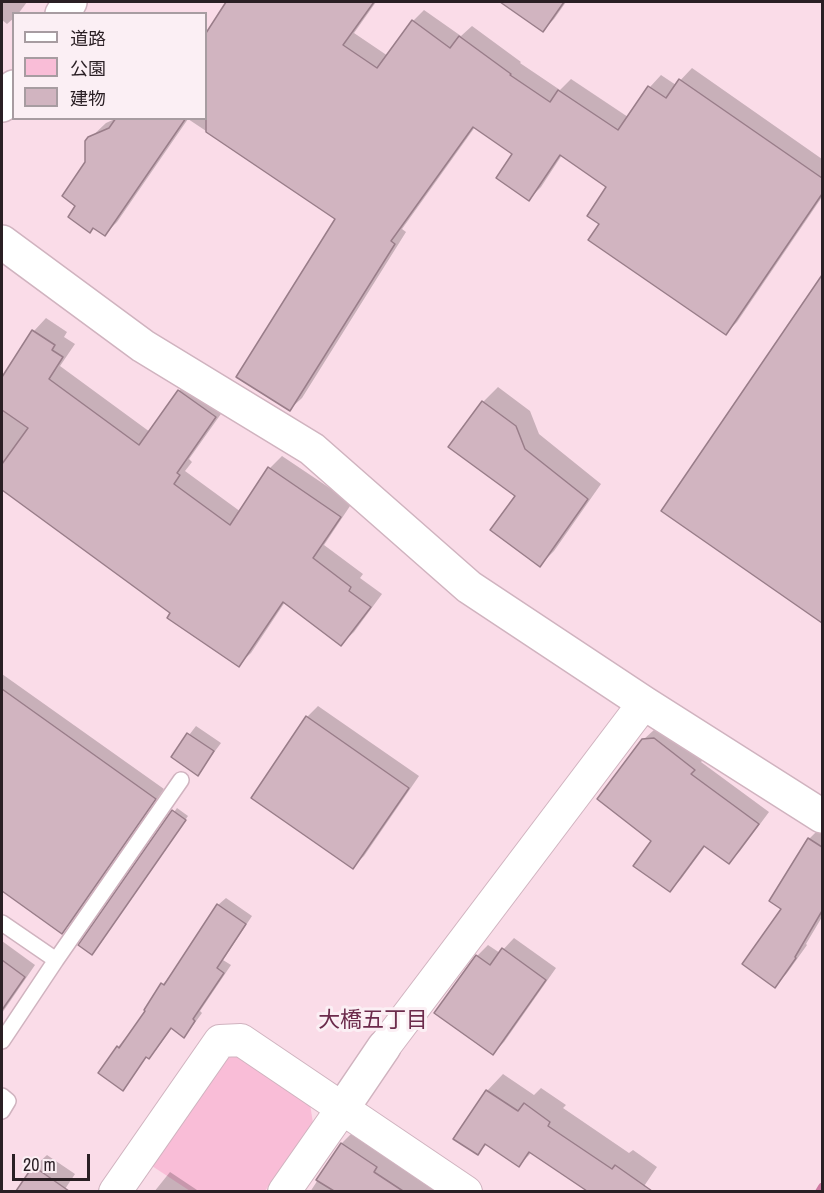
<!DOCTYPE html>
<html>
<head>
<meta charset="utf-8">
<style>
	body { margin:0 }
	#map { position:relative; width:824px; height:1193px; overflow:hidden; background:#fadce8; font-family:"Archivo Narrow","Noto Sans JP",sans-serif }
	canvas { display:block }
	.frame { position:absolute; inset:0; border:3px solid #2a1f24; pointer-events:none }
	.legend { position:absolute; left:12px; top:12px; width:195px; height:108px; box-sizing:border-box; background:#fbeff4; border:2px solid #a79ca1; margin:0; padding:8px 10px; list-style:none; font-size:18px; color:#2a1f24 }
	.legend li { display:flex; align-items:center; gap:12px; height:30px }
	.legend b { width:30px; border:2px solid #a79ca1 }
	.scale { position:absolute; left:12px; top:1154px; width:78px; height:27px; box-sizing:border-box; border:3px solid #2a1f24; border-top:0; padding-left:8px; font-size:18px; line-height:21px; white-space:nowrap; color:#2a1f24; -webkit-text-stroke:4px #fbeff4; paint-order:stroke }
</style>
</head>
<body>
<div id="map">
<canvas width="824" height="1193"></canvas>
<div class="frame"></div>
<ul class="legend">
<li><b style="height:8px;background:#fff"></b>道路</li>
<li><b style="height:16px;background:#f9bdd7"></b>公園</li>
<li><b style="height:16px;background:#d1b4c0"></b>建物</li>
</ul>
<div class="scale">20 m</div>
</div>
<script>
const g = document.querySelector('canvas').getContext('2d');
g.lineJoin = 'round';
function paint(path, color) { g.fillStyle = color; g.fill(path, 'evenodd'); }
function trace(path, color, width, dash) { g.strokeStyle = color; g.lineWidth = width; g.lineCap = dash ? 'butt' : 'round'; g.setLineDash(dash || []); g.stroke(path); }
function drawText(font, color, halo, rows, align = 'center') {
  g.font = font + ' "Archivo Narrow","Noto Sans JP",sans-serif'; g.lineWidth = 6; g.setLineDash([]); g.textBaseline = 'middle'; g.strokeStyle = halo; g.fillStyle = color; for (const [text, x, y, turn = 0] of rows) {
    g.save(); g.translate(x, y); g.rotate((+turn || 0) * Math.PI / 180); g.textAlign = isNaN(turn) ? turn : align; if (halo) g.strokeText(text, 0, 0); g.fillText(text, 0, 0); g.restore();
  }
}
paint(new Path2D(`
	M237 1052 310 1104 313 1123 265 1191H190L149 1164 224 1053Z`), '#f9bdd7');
paint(new Path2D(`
	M2 2H27L18 14H14V18L7 24 2 20Z
	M228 2H376L354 33 388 56 413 21 424 10 461 36 472 26 521 62 520 63 560 90 571 79 628 117 650 87 661 75 676 85 692 68 822 159V197L737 322 726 333 601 224 609 187 562 155 541 187 529 199 514 154 475 127 402 229 406 232 302 398 290 409 337 218 188 119 117 222 105 234 77 206 87 163V141L106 123 117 118H206V36Z
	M503 2H566L554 19 543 30Z
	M822 278V621L663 511Z
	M46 318 67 332 64 337 75 344 60 366 150 432 179 391 192 378 228 404 189 459 192 462 185 471 241 512 270 468 282 456 352 503 324 545 363 574 360 578 382 594 354 632 341 644 285 602 251 653 238 665 172 612 2 488V380L34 331Z
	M498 387 530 411 539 434 601 484 554 551 540 565 517 495 450 446 483 402Z
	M2 674 164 789 71 923 62 932 2 889Z
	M318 706 419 776 364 856 352 867 307 717Z
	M196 726 221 743 198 774 173 756Z
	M655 729 705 758 701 762 769 812 740 851 729 862 706 845 681 879 670 890 653 841 643 740Z
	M177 808 188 816 95 950 80 945Z
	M821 827 822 917 806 944 807 945 787 973 775 986 784 909 809 839Z
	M226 898 252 916 223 960 231 965 200 1011 202 1013 191 1028 184 1036 172 1028 156 1050 149 1057 147 1056 123 1089 118 1047 147 1011 146 1010 163 984 170 976 218 905Z
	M514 938 556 968 504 1042 493 1053 477 956 488 945 500 953Z
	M2 941 35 965 2 1013Z
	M503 1074 534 1095 541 1088 566 1105 563 1108 629 1153 633 1150 657 1167 640 1192H590L532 1152 519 1165 487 1144 478 1153 487 1091Z
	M361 1124 452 1192H310L342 1143Z
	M47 1155 75 1174 63 1192H17L34 1167Z
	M170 1172 200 1192H154Z`), '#0003');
trace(new Path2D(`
	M819 1192 822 1187`), '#ce7ba2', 8);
const building = new Path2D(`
	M226 2H374L343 45 377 68 412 20 450 48 459 36 511 74 510 75 550 102 558 90 618 130 648 86 666 98 679 79 822 178V194L726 335 588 240 599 224 587 216 606 187 560 155 529 201 496 178 512 154 473 127 391 241 395 244 290 411 236 377 335 219 206 132V33Z
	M500 2H564L543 32Z
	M116 118H186L105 236 93 228 90 233 68 217 75 206 62 196 85 162V141L88 137 109 128Z
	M822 275V623L661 511Z
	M32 330 55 345 52 350 63 357 49 379 139 445 178 390 216 417 177 473 180 475 174 484 230 525 268 467 341 517 313 558 351 587 349 591 371 607 341 646 283 602 239 667 167 618 170 613 2 490V464L28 428 2 410V377Z
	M482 401 516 426 525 449 588 499 540 567 490 530 515 496 448 447Z
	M2 689 156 799 62 934 2 891Z
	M306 716 409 788 353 869 251 798Z
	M187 733 214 751 198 776 171 757Z
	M654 738 695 770 691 774 759 824 729 864 704 846 670 892 633 866 651 841 597 799 642 739Z
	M172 810 186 820 92 955 78 945Z
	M808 838 822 847V911L795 957 796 958 775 988 742 964 781 909 769 901Z
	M217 904 246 924 217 968 224 973 193 1019 195 1021 184 1038 171 1028 149 1059 146 1057 123 1091 98 1073 117 1046 119 1048 145 1011 144 1010 161 983 164 985Z
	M502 948 546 980 493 1055 434 1013 476 955 490 965Z
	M2 960 25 977 2 1010Z
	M486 1090 518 1111 524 1103 550 1122 548 1126 612 1169 615 1165 652 1191H587L529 1152 519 1167 485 1144 478 1155 453 1139Z
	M341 1143 377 1167 374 1172 403 1191H334L316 1180Z
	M33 1166 69 1191H16Z`);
paint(building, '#d1b4c0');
trace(building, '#997d89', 1.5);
const service = new Path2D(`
	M2 923 56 960 2 1041
	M56 960 181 780
	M2 1096 8 1101 2 1111`);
const minor = new Path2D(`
	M384 1047 644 703
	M115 1192 220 1041 241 1040 466 1192
	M284 1192 342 1109`);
const tertiary = new Path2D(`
	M2 242 143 346 312 449 469 587 644 703 822 816
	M342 1109 384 1047`);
const secondary = new Path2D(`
	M62 14 70 2
	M2 105 14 87`);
trace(service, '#d0b3bf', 18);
trace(minor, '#d0b3bf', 34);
trace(tertiary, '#d0b3bf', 36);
trace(secondary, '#d0b3bf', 36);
trace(service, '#fff', 15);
trace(minor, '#fff', 32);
trace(tertiary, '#fff', 33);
trace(secondary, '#fff', 33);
drawText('22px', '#6c2b4c', '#fbeff4', [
	["大橋五丁目",373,1021]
]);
</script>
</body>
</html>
